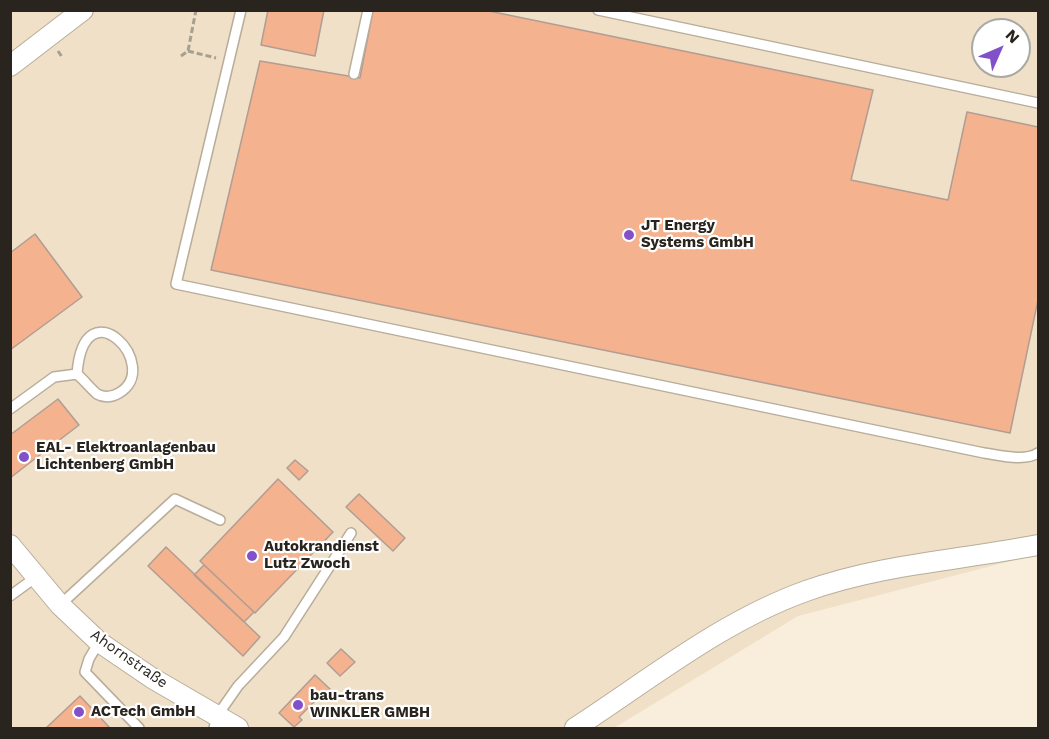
<!DOCTYPE html>
<html>
<head>
<meta charset="utf-8">
<style>
	body { margin:0 }
	#map { position:relative; width:1049px; height:739px; overflow:hidden; background:#f9eedb; font-family:"Work Sans",sans-serif }
	canvas { display:block }
	.frame { position:absolute; inset:0; border:12px solid #29251e; pointer-events:none }
	.north { position:absolute; left:971px; top:18px; width:60px; height:60px; box-sizing:border-box; background:#fff; border:2px solid #a9a8a5; border-radius:50%; rotate:45deg; font-size:16px; font-weight:700; line-height:24px; text-align:center; color:#29251e }
	.north::after { content:''; display:block; margin:auto; width:21px; height:27px; background:#8250c8; clip-path:polygon(50% 0,100% 100%,50% 72%,0 100%) }
</style>
</head>
<body>
<div id="map">
<canvas width="1049" height="739"></canvas>
<div class="frame"></div>
<div class="north">N</div>
</div>
<script>
const g = document.querySelector('canvas').getContext('2d');
g.lineJoin = 'round';
function paint(path, color) { g.fillStyle = color; g.fill(path, 'evenodd'); }
function trace(path, color, width, dash) { g.strokeStyle = color; g.lineWidth = width; g.lineCap = dash ? 'butt' : 'round'; g.setLineDash(dash || []); g.stroke(path); }
function drawText(font, color, halo, rows, align = 'center') {
  g.font = font + ' "Work Sans",sans-serif'; g.lineWidth = 4.5; g.setLineDash([]); g.textBaseline = 'middle'; g.strokeStyle = halo; g.fillStyle = color; for (const [text, x, y, turn = 0] of rows) {
    g.save(); g.translate(x, y); g.rotate((+turn || 0) * Math.PI / 180); g.textAlign = isNaN(turn) ? turn : align; if (halo) g.strokeText(text, 0, 0); g.fillText(text, 0, 0); g.restore();
  }
}
paint(new Path2D(`
	M10 11H1038V554L798 616 614 728H11ZM983 30H1019V66H983Z`), '#efe0c7');
const building = new Path2D(`
	M268 10H324L315 56 261 45Z
	M373 10H484L873 90 851 180 948 200 967 112 1038 127V300L1010 433 211 270 260 61 360 78Z
	M35 234 82 297 10 350V253Z
	M58 399 79 425 10 478V435Z
	M295 460 308 471 299 480 287 468Z
	M278 479 333 532 255 613 200 561Z
	M359 494 405 538 393 551 346 507Z
	M166 547 260 637 243 656 148 566Z
	M204 565 254 612 244 622 194 575Z
	M341 649 355 662 340 676 327 663Z
	M315 675 330 689 322 698 320 696 299 717 302 720 294 727 279 713Z
	M80 696 110 728H46Z`);
paint(building, '#f5b28e');
trace(building, '#b19d93', 1.5);
const lane = new Path2D(`
	M241 10 176 284 984 453C999 455 1024 462 1038 453
	M598 10 1038 103
	M354 74 368 10
	M10 409 54 377 77 374C84 380 90 388 97 394 104 398 112 397 119 393 164 367 84 282 77 374
	M10 596 36 577
	M60 605 175 499 220 520
	M99 642 89 659 85 672 139 728
	M214 728 217 716 238 686 284 637 351 533`);
const street = new Path2D(`
	M10 66 83 10
	M10 545 60 605 99 642 152 678 238 728
	M575 728C649 680 722 621 806 591 881 564 961 560 1038 545`);
trace(lane, '#b8ad9b', 12);
trace(street, '#b8ad9b', 22);
trace(new Path2D(`
	M58 51 62 57
	M188 51 216 58
	M181 56 188 51 196 10`), '#a79f90', 3, [6, 3]);
trace(lane, '#fff', 9);
trace(street, '#fff', 20);
for (const [x, y, r, color] of [
	[629,235,6,"#8250c8"],
	[24,457,6,"#8250c8"],
	[252,556,6,"#8250c8"],
	[298,705,6,"#8250c8"],
	[79,712,6,"#8250c8"]
]) { const dot = new Path2D(); dot.arc(x, y, r, 0, 2 * Math.PI); g.fillStyle = color; g.fill(dot); trace(dot, '#fff', 2); }
drawText('bold 15px', '#29251e', '#fff', [
	["JT Energy",641,226],
	["Systems GmbH",641,243],
	["EAL- Elektroanlagenbau",36,448],
	["Lichtenberg GmbH",36,465],
	["Autokrandienst",264,547],
	["Lutz Zwoch",264,564],
	["bau-trans",310,696],
	["WINKLER GMBH",310,713],
	["ACTech GmbH",91,712]
], 'left');
drawText('15px', '#29251e', '#fff', [
	["Ahornstraße",129,659,35]
]);
</script>
</body>
</html>
